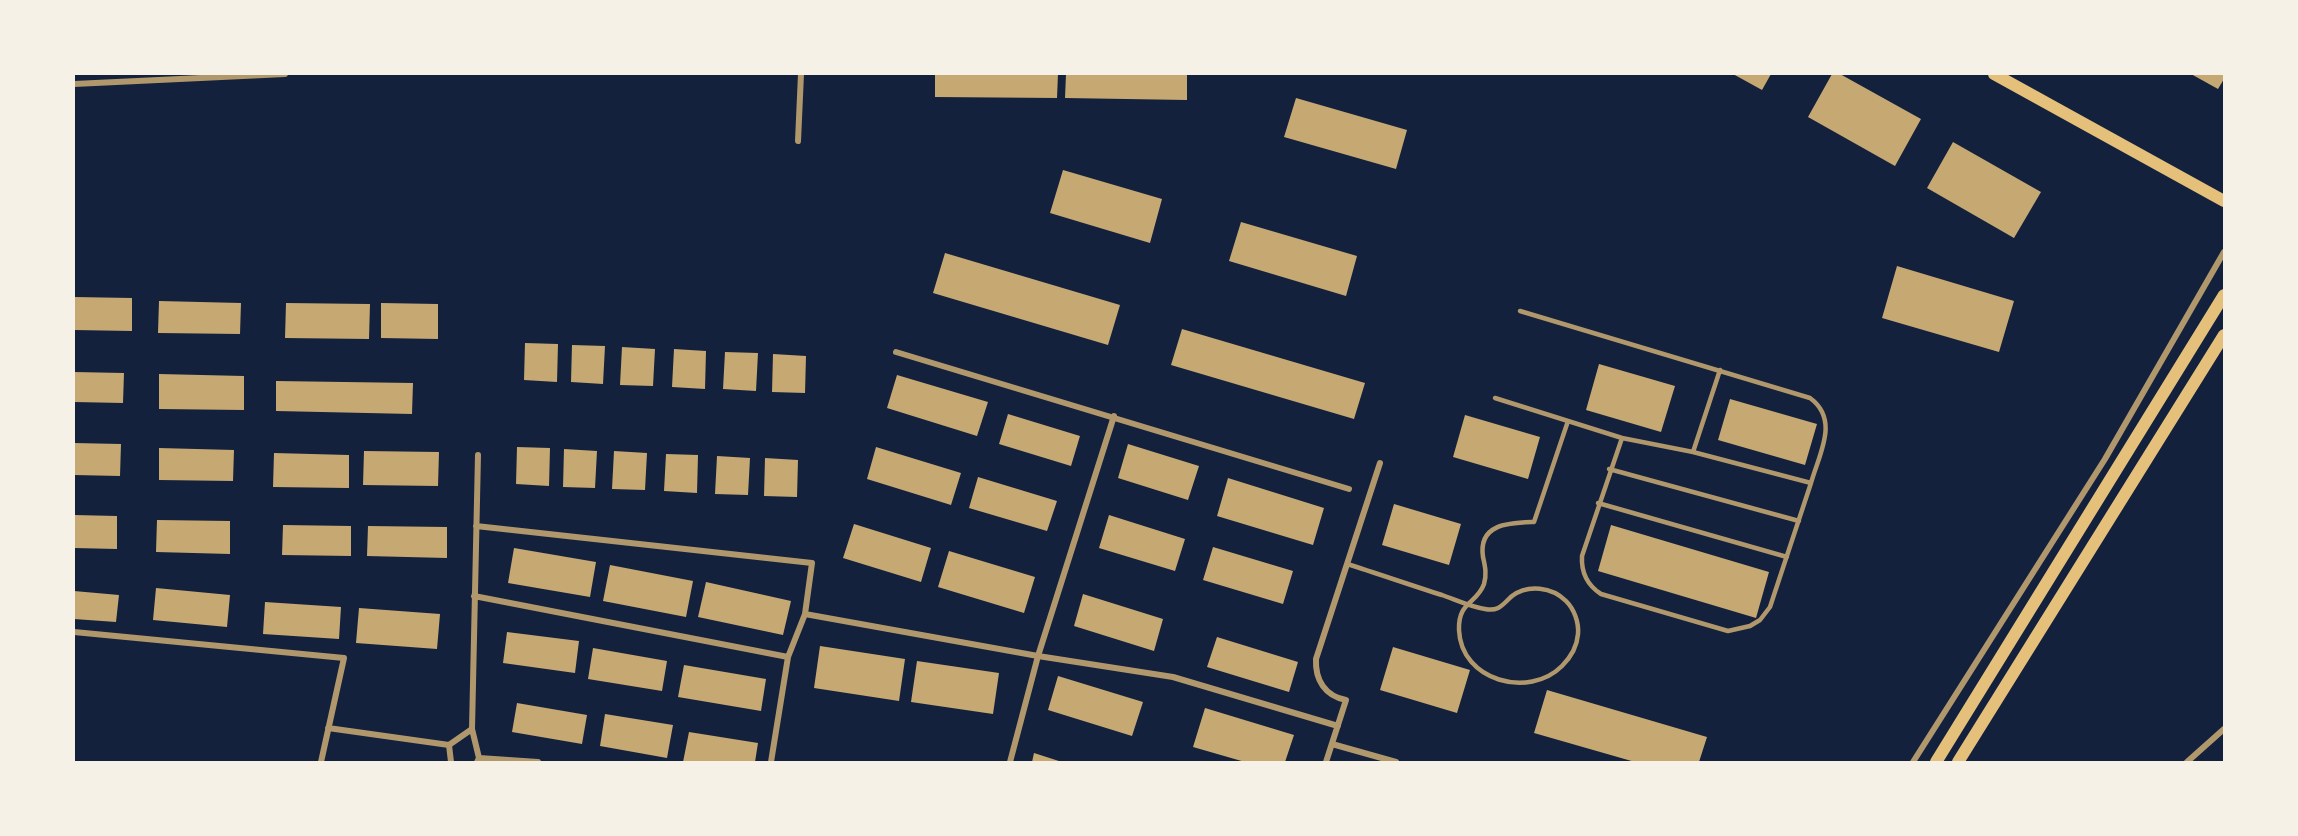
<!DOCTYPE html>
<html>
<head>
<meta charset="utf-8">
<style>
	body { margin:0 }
	#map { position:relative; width:2298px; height:836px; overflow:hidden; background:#14213d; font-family:Arial,sans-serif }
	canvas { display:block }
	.frame { position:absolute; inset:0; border:75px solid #f6f1e7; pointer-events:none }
</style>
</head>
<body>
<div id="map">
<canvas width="2298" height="836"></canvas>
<div class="frame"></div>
</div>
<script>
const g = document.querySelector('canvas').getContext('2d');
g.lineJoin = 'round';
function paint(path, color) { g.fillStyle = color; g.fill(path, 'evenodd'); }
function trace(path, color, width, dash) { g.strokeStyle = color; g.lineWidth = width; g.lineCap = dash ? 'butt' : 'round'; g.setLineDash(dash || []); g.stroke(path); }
paint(new Path2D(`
	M935 74H1058L1057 98 935 97Z
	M1066 74H1187V100L1065 98Z
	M1733 74H1771L1762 90Z
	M1832 74H1840L1921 119 1895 166 1808 117Z
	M2191 74H2224V79L2218 89Z
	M1296 98 1407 130 1396 169 1284 137Z
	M1953 142 2041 192 2014 238 1927 188Z
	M1063 170 1162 199 1150 243 1050 213Z
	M1241 222 1357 256 1346 296 1229 261Z
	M945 253 1120 305 1108 345 933 293Z
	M1897 266 2014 301 1999 352 1882 318Z
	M74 297 132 298V331L74 330Z
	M159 301 241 303 240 334 158 333Z
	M286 303 370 304 369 339 285 338Z
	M381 303 438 304V339L381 338Z
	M1182 329 1365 383 1354 419 1171 365Z
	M525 343 558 344 557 382 524 380Z
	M572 345 605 346 603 384 571 382Z
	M622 347 655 349 653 386 620 385Z
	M674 349 706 351 705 389 672 387Z
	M725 352 758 353 756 391 723 389Z
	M773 354 806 356 805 393 772 392Z
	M1599 364 1675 386 1661 432 1586 410Z
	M74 372 124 373 123 403 74 402Z
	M159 374 244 376V410L159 409Z
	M897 375 988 402 977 436 887 408Z
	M276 381 413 383 412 414 276 411Z
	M1730 399 1817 424 1805 465 1718 440Z
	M1008 414 1080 436 1071 466 999 444Z
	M1465 415 1540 437 1528 479 1453 457Z
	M74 443 121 444 120 476 74 475Z
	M1128 444 1199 466 1188 500 1118 478Z
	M517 447 550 448 549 486 516 484Z
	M876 447 961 473 951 505 867 479Z
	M159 448 234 450 233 481 159 480Z
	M564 449 597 451 595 488 563 487Z
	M364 451 439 452 438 486 363 485Z
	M614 451 647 453 645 490 612 489Z
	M274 453 349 455V488L273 487Z
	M666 454 698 455 697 493 664 491Z
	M717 456 750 458 748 495 715 494Z
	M765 458 798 460 797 497 764 496Z
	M978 477 1057 501 1047 531 969 508Z
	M1228 478 1324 508 1313 545 1217 516Z
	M1394 504 1461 524 1449 565 1382 545Z
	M74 515 117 516V549L74 548Z
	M1109 515 1185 539 1175 571 1099 548Z
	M157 520 230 521V554L156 552Z
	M854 524 931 548 921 582 843 558Z
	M283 525 351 526V556L282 555Z
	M1611 525 1769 572 1756 618 1598 571Z
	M368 526 447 527V558L367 556Z
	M1213 547 1293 571 1283 604 1203 580Z
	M514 548 596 562 590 597 508 583Z
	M949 551 1035 577 1024 613 938 587Z
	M610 565 693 581 686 617 603 601Z
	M706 582 791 601 783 635 698 617Z
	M156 588 230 595 227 627 153 620Z
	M74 591 119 595 116 622 74 619Z
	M1083 594 1163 619 1154 651 1074 626Z
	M265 602 341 607 339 639 263 634Z
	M359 608 440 614 437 649 356 643Z
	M507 632 579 641 575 673 503 663Z
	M1217 637 1298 662 1289 692 1207 667Z
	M820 646 905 659 899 701 814 688Z
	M1393 647 1470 670 1457 713 1380 690Z
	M593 648 667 661 662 691 588 679Z
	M917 661 999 673 993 714 911 702Z
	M684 665 766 679 761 711 678 697Z
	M1058 676 1143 702 1132 736 1048 710Z
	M1547 690 1707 737 1699 762H1635L1534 733Z
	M517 703 587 715 582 744 512 732Z
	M1205 708 1294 735 1285 762H1245L1193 747Z
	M605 714 673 725 667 758 600 746Z
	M689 732 758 743 755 762H683Z
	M1034 753 1062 762H1032Z`), '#c6a872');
trace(new Path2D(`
	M1520 311 1810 398C1840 420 1819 454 1811 483
	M1495 398 1622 438
	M1622 438 1693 452 1811 483 1770 607 1760 620 1750 626 1728 631 1601 594C1587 585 1581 573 1582 556Z
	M1693 452 1720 370
	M1609 469 1799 521
	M1598 503 1787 557
	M1347 564C1379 574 1410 585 1442 595 1456 600 1471 607 1485 609 1499 612 1503 604 1512 596 1528 584 1552 587 1566 601 1574 609 1579 622 1578 634 1577 647 1571 657 1562 666 1529 699 1461 681 1459 630 1458 601 1477 604 1484 584 1487 574 1485 566 1483 557 1478 523 1510 523 1534 522L1568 421`), '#b1986c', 4.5);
trace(new Path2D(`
	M74 84 285 74
	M798 141 801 74
	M896 352 1349 489
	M476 526 812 563 805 614 788 657 771 762
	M474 596 788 657
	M805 614 1038 656 1173 677 1338 726
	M74 632 344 658 321 762
	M328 728 449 745
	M1332 744 1396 762
	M479 758 538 762
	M451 762 449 745 472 729
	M477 762 479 758 472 729 478 455
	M1010 762 1038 656 1114 416
	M1326 762 1346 700C1325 696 1315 680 1316 659L1380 463
	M1913 762 2105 459 2224 252
	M2187 762 2224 729`), '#b1986c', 6);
trace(new Path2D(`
	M1994 74 2224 201
	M1936 762 2224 295
	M1958 762 2224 335`), '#e5c07b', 12);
</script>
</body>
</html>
